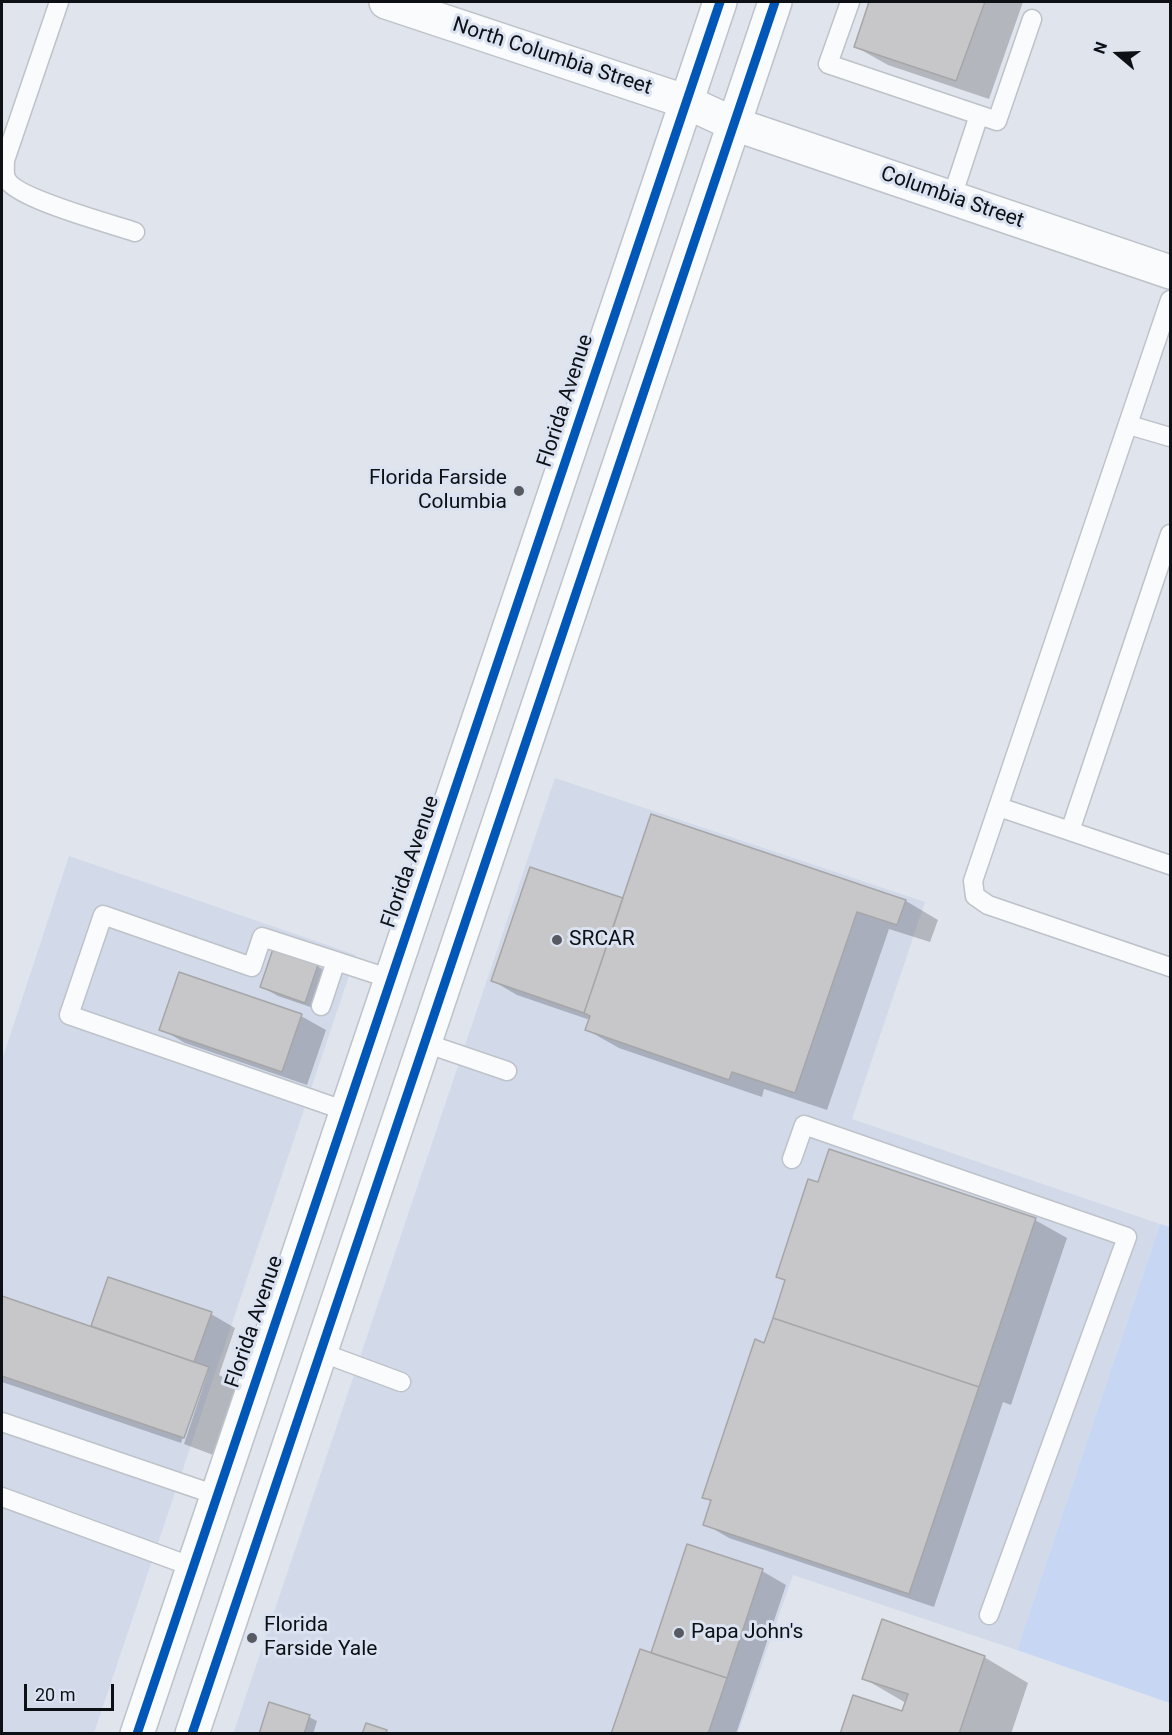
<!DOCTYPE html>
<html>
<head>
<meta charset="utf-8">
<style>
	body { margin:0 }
	#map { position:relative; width:1172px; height:1735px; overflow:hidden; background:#e0e4ed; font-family:Roboto,sans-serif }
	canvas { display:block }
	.frame { position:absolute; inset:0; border:3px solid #0d1014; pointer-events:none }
	.north { position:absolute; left:1088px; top:24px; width:60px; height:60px; -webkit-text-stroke:4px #dbe3f2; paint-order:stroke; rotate:289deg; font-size:16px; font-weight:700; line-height:24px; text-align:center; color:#0d1014 }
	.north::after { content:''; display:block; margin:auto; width:21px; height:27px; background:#0d1014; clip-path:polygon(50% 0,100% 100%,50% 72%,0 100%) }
	.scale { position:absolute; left:24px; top:1684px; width:90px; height:27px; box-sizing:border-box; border:3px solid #0d1014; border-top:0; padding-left:8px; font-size:18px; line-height:21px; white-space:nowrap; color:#0d1014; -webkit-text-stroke:4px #dbe3f2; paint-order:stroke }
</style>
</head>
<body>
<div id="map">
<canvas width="1172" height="1735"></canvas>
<div class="frame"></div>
<div class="north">N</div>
<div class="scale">20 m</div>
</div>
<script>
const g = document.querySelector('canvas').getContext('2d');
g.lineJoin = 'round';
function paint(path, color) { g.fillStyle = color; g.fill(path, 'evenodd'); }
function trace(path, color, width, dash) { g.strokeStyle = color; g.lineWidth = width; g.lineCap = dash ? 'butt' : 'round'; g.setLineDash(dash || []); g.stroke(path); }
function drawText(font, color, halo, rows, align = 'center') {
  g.font = font + ' Roboto,sans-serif'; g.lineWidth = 6; g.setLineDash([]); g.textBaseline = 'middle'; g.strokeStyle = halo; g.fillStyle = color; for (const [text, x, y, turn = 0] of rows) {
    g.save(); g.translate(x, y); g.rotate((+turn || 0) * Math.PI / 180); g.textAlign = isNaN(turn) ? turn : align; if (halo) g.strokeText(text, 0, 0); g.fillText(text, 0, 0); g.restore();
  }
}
paint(new Path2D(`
	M555 778 925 902 852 1119 1160 1224 1017 1650 793 1575 738 1733 233 1734Z
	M69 856 356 955 94 1733 2 1734V1060Z`), '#d2daea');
paint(new Path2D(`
	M1160 1224 1170 1227V1703L1017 1650Z`), '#c6d6f3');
paint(new Path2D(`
	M871 2H1023L989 99 888 65 856 47Z
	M652 816 906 901 938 920 930 942 889 929 827 1110 764 1089 762 1097 619 1048 587 1030 590 1020 517 995 493 981 624 900Z
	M317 966 334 976 322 1011 278 996 262 987Z
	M301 1016 326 1030 307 1085 185 1043 161 1029Z
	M830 1151 1035 1220 1067 1238 1011 1405 1003 1402 934 1607 729 1538 705 1524 712 1502 704 1497 765 1344 786 1281 777 1276 819 1184Z
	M109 1279 211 1314 235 1328 219 1375 240 1387 216 1456 184 1444 208 1372H205L181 1443 2 1382V1297L92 1328Z
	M762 1571 786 1585 736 1734H613L652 1656Z
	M984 1657 1028 1683 1011 1734H841L903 1713 906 1703 863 1678Z
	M309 1717 317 1721 313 1734H260Z`), '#0003');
const building = new Path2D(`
	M869 2H985L956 81 854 47Z
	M651 814 906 900 897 925 857 912 795 1093 732 1072 729 1080 585 1030 590 1016 584 1013Z
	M530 867 623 898 584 1013 491 981Z
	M273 949 318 965 305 1003 260 987Z
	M179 972 302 1014 282 1072 159 1030Z
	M829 1149 1036 1218 979 1387 773 1318 785 1280 776 1277 808 1179 818 1182Z
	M108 1277 212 1312 194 1362 91 1326Z
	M2 1296 209 1367 184 1438 2 1376Z
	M773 1318 979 1387 909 1594 703 1525 711 1500 702 1498 755 1339 764 1343Z
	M687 1544 763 1569 727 1678 651 1653Z
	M882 1619 985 1656 959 1734H840L853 1695 902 1711 908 1694 862 1679Z
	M640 1649 727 1678 708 1734H611Z
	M269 1702 310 1715 304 1734H259Z
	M366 1723 387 1730 386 1734H362Z`);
paint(building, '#c7c7c9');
trace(building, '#a6a6a8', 1.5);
const service = new Path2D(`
	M59 2 5 160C5 165 4 173 6 178 13 198 112 224 135 232
	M850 2 828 64 997 121 1032 19
	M952 197 979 115
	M1170 300 973 881 975 896 988 905 1170 967
	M1129 425 1170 437
	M999 807 1170 865
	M1070 831 1170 534
	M321 1006 336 961
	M425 1043 507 1071
	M346 1111 69 1015 103 915 252 967 262 937 391 979
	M792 1159 804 1125 1127 1237 989 1615
	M320 1352 401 1382
	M2 1422 216 1495
	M2 1497 193 1567`);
const minor = new Path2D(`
	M684 101 734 124`);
const tertiary = new Path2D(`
	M386 2 684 101
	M734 124 1170 272`);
const primary = new Path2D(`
	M137 1734 720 2
	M192 1734 775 2`);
trace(service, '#bec2c9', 21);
trace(minor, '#bec2c9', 36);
trace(tertiary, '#bec2c9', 36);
trace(primary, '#bec2c9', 36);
trace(service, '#fafbfc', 18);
trace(minor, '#fafbfc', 33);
trace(tertiary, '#fafbfc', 33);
trace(primary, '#fafbfc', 33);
trace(new Path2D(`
	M137 1734 720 2
	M192 1734 775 2`), '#0057b8', 9);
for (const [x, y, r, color] of [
	[519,491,6,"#575a60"],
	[557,940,6,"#575a60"],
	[679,1633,6,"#575a60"],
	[252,1638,6,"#575a60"]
]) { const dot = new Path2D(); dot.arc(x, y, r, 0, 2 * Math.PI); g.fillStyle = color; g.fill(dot); trace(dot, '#dbe3f2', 2); }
drawText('21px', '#0d1014', '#dbe3f2', [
	["North Columbia Street",552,57,18],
	["Columbia Street",952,198,19],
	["Florida Avenue",566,401,-72],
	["Florida Avenue",411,862,-71],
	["Florida Avenue",255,1322,-71]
]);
drawText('21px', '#0d1014', '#dbe3f2', [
	["Florida Farside",507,479,"right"],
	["Columbia",507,503,"right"],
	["SRCAR",569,940],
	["Florida",264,1626],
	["Farside Yale",264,1650],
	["Papa John's",691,1633]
], 'left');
</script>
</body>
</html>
